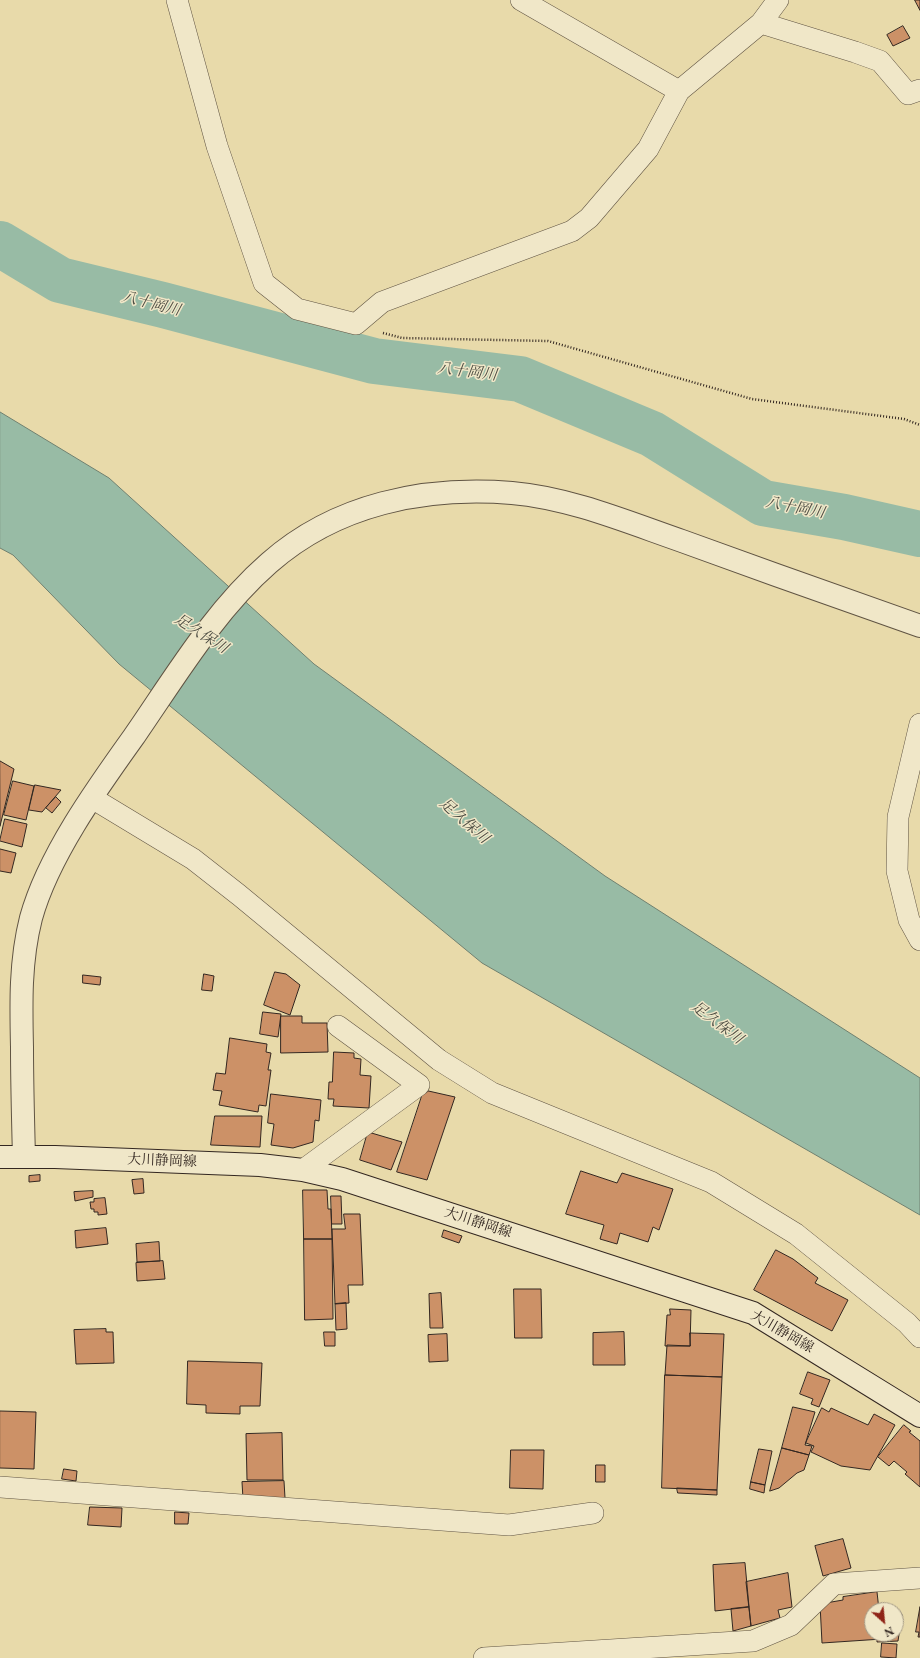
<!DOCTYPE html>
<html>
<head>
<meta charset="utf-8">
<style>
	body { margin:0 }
	#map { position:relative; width:920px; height:1658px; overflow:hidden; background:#e8daaa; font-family:"EB Garamond",serif }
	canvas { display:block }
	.north { position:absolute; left:864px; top:1602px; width:40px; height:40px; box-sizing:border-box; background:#f0e7c8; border:1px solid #a49a85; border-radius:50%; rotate:153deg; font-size:11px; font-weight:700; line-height:16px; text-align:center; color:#332721 }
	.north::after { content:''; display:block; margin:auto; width:14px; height:18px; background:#8f2418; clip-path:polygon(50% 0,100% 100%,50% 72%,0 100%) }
</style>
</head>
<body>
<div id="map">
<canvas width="920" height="1658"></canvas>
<div class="north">N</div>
</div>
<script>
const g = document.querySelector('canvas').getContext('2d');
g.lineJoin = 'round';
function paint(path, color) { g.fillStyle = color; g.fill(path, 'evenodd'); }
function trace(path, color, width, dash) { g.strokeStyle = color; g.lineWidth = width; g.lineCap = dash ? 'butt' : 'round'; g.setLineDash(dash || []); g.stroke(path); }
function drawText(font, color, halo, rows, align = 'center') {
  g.font = font + ' "EB Garamond","Noto Serif JP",serif'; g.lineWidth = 3; g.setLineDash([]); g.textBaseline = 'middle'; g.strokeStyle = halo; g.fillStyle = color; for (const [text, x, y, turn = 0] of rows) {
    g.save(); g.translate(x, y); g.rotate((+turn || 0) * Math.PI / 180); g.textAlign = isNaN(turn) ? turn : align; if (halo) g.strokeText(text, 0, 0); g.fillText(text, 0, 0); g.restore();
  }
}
const water = new Path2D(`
	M0 412 109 478 314 664 605 876 920 1078V1215L482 963 119 664 13 555 0 548Z`);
paint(water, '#98bba5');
trace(water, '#708070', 1);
trace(new Path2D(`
	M0 244 60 280 163 305 374 361 520 379 652 434 763 503 844 517 920 534`), '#98bba5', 46);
const building = new Path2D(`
	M915 0H920V10Z
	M903 26 910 38 893 46 887 35Z
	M0 761 14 769 0 826Z
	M13 781 34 786 26 820 4 815Z
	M35 785 61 790 42 812 29 810Z
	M56 797 61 802 52 813 46 808Z
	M5 819 27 824 22 847 0 841Z
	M0 849 16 853 11 873 0 871Z
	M275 972 286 974 300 985 290 1015 264 1005Z
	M204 974 214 976 212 991 202 990Z
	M83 975 101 977 100 985 83 983Z
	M263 1012 281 1014 278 1037 260 1034Z
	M281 1016H302V1023H327L328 1052 281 1053Z
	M230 1038 267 1044 266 1052 271 1053 268 1070H271L266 1106 259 1105 258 1112 219 1105 222 1091 213 1090 216 1073 225 1074Z
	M334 1052 354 1053V1058L361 1059 360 1075 371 1076 369 1108 333 1106 334 1099H328L329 1082H332Z
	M424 1090 455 1097 427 1180 397 1172Z
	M271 1094 321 1100 319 1121 315 1120 313 1142 293 1148 271 1145 274 1124 268 1123Z
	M215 1116H262L260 1147 211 1145Z
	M368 1132 402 1142 391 1170 360 1160Z
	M581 1171 617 1183 622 1173 673 1189 659 1230 653 1227 648 1242 620 1233 617 1244 600 1239 604 1225 566 1214Z
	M40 1175V1181L29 1182V1176Z
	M143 1179 144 1193 134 1194 132 1180Z
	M303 1190H327L328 1209H331L332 1239H304Z
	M93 1191V1197L75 1201 74 1192Z
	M331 1196H341L342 1224H332Z
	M105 1198 107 1214 98 1215V1212H94V1209H91L90 1202H94V1199Z
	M344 1214H360L363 1285H348L349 1303 335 1304 332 1229H345Z
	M106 1228 108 1244 76 1248 75 1231Z
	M444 1230 462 1236 459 1243 442 1237Z
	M304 1239H332L333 1319 305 1320Z
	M159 1242 160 1261 137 1262 136 1244Z
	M776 1250 793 1259 818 1278 815 1283 848 1300 832 1331 754 1290Z
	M163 1261 165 1279 137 1281 136 1263Z
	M514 1289H541L542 1338H515Z
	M441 1293 443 1328H430L429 1294Z
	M346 1303 347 1329 336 1330 335 1304Z
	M670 1309 691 1310 690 1346H665L667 1315H670Z
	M106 1329V1332H113L114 1363 76 1364 74 1330Z
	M324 1332H335V1346H325Z
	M624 1332 625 1365H593V1333Z
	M690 1333 724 1334 722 1377 665 1375 667 1345 690 1346Z
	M447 1334 448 1361 429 1362 428 1335Z
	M188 1361 262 1363 260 1406H240V1414L206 1413V1405L187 1404Z
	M808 1372 830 1380 819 1407 811 1404 813 1399 800 1394Z
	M665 1375 722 1377 717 1490 662 1488Z
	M793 1407 815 1412 805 1445 812 1446 809 1455 782 1448Z
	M822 1408 829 1412 831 1408 868 1425 874 1414 895 1425 870 1470 841 1466 811 1452 814 1446 806 1443Z
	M0 1411 36 1412 34 1469 0 1468Z
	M904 1425 911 1431 909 1432 920 1441V1487L905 1474 907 1472 894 1461 889 1466 878 1457Z
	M282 1433 283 1480H247L246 1434Z
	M782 1448 809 1455 804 1470 797 1473 779 1488 770 1491Z
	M759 1449 772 1451 765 1485 751 1482Z
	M511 1450H544L543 1489 510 1488Z
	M596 1465H605V1482H596Z
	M64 1469 77 1471 76 1481 62 1479Z
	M284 1481 285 1498 243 1499 242 1482Z
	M751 1482 765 1485 764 1493 750 1489Z
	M677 1488 717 1490V1495L678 1493Z
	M90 1507 122 1508 121 1527 88 1525Z
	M175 1512 189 1513 188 1524H175Z
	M843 1539 851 1568 823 1576 815 1546Z
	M745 1563 749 1607 715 1611 713 1565Z
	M788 1573 792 1607 778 1610 780 1618 751 1626 746 1582Z
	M877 1592 879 1610H872V1634H881L882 1639 822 1643 820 1604 843 1600V1597Z
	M749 1607 751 1626 733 1631 731 1609Z
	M920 1607V1637H918L919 1632H916Z
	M902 1615 898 1641 877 1642V1639H882L881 1634H896V1616Z
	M882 1643 897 1644 896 1658 881 1657Z`);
paint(building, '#cc9167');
trace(building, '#332721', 1);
const minor = new Path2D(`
	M177 0 217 146 264 283 297 309 356 324 382 302 572 231 589 218 648 149 679 91 761 23 855 52 880 61 908 94 920 90
	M521 0 679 91
	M761 23 778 0
	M920 724 898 817 897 871 909 920 920 940
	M92 798 193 859 239 895 439 1060 492 1093 711 1182 796 1234 907 1323 920 1337
	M303 1170 419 1085 338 1026
	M0 1487 509 1525 593 1513
	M484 1658 753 1641 791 1625 834 1584 920 1578`);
const tertiary = new Path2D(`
	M24 1157C23 1120 22 1084 22 1047 21 1004 20 961 31 918 48 856 97 788 135 735 175 677 215 610 269 563 336 504 424 486 512 493 570 498 627 522 682 541 761 570 841 598 920 626`);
const secondary = new Path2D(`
	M0 1157H55L260 1165 303 1170 342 1179 753 1313 920 1416`);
trace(minor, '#605443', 22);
trace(tertiary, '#605443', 24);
trace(secondary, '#332721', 24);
trace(new Path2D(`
	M383 333 402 338 548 341 752 399 904 419 920 425`), '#332721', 2.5, [1, 2]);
trace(minor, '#f0e7c8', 21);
trace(tertiary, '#f0e7c8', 22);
trace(secondary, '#f0e7c8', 22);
drawText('14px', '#332721', '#f0e7c8', [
	["大川静岡線",162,1161,2],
	["大川静岡線",478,1223,18],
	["大川静岡線",782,1332,30]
]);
drawText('italic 15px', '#4c4c42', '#f0e7c8', [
	["八十岡川",151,304,14],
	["八十岡川",467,372,7],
	["八十岡川",795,508,11],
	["足久保川",201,634,32],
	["足久保川",464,821,41],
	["足久保川",717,1023,37]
]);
</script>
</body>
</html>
